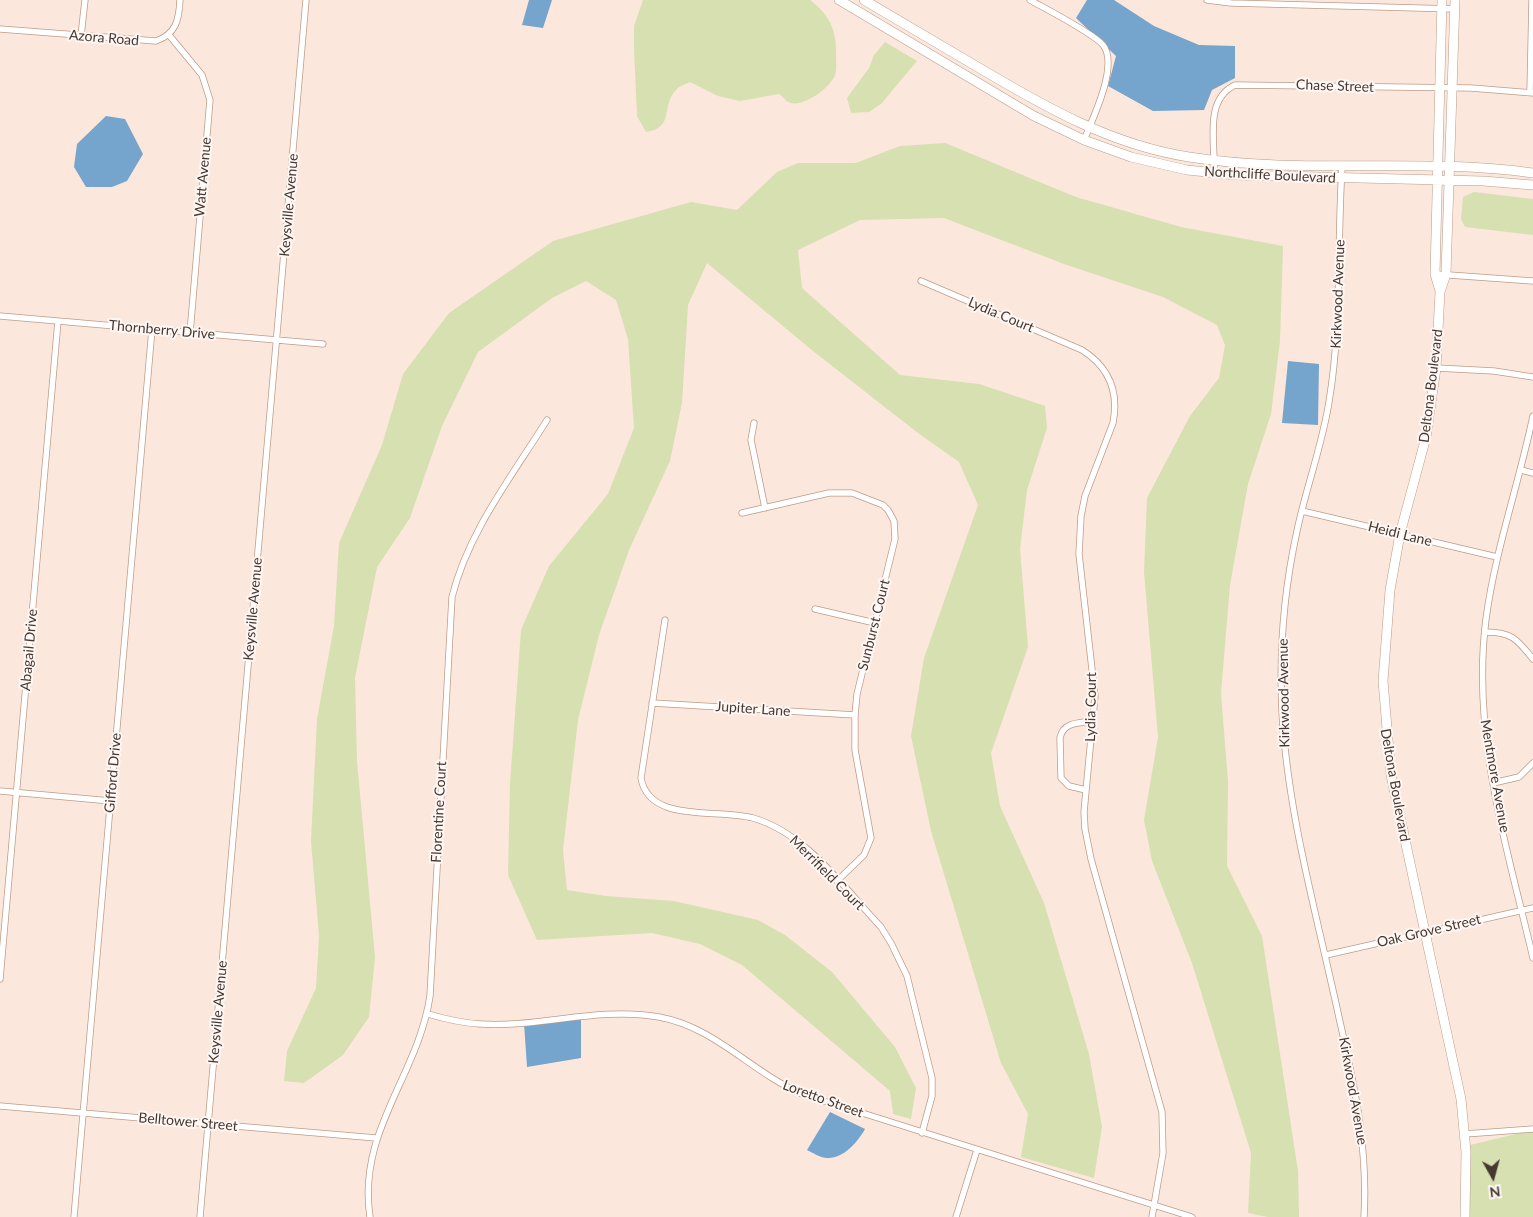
<!DOCTYPE html>
<html>
<head>
<meta charset="utf-8">
<style>
	body { margin:0 }
	#map { position:relative; width:1533px; height:1217px; overflow:hidden; background:#fce7dc; font-family:Lato,sans-serif }
	canvas { display:block }
	.north { position:absolute; left:1468px; top:1152px; width:50px; height:50px; -webkit-text-stroke:4px #fef7f4; paint-order:stroke; rotate:173deg; font-size:14px; font-weight:700; line-height:20px; text-align:center; color:#463831 }
	.north::after { content:''; display:block; margin:auto; width:18px; height:22px; background:#463831; clip-path:polygon(50% 0,100% 100%,50% 72%,0 100%) }
</style>
</head>
<body>
<div id="map">
<canvas width="1533" height="1217"></canvas>
<div class="north">N</div>
</div>
<script>
const g = document.querySelector('canvas').getContext('2d');
g.lineJoin = 'round';
function paint(path, color) { g.fillStyle = color; g.fill(path, 'evenodd'); }
function trace(path, color, width, dash) { g.strokeStyle = color; g.lineWidth = width; g.lineCap = dash ? 'butt' : 'round'; g.setLineDash(dash || []); g.stroke(path); }
function drawText(font, color, halo, rows, align = 'center') {
  g.font = font + ' Lato,sans-serif'; g.lineWidth = 4; g.setLineDash([]); g.textBaseline = 'middle'; g.strokeStyle = halo; g.fillStyle = color; for (const [text, x, y, turn = 0] of rows) {
    g.save(); g.translate(x, y); g.rotate((+turn || 0) * Math.PI / 180); g.textAlign = isNaN(turn) ? turn : align; if (halo) g.strokeText(text, 0, 0); g.fillText(text, 0, 0); g.restore();
  }
}
paint(new Path2D(`
	M643 0H810C830 15 837 31 836 56 836 62 837 70 835 75 830 88 802 109 788 102 785 100 782 96 779 94L740 101 718 96 690 82C686 84 679 86 676 90 661 105 675 128 646 132L637 116 634 50V26Z
	M885 42 917 61 881 104 869 112 851 113 847 98 869 68 874 55Z
	M945 143 1076 197 1181 227 1283 246 1280 341 1271 414 1248 484 1230 585 1221 693 1228 782 1227 866 1262 936 1298 1171 1299 1217H1268L1248 1213 1251 1153 1192 963 1152 861 1144 820 1158 737 1144 572 1147 498 1190 416 1219 378 1225 345 1217 325 1163 297 1064 264 944 218 860 220 798 250 802 288 900 375 979 384 1045 406 1047 428 1027 490 1020 549 1028 647 991 753 1000 806 1044 903 1089 1054 1102 1127 1094 1178 1021 1157 1028 1114 1001 1063 931 831 911 736 924 658 978 505 959 462 918 433 813 351 707 263 688 305 682 403 670 461 629 550 599 635 578 720 563 850 567 890 605 896 674 901 758 920 785 935 832 972 895 1047 916 1088 911 1119 893 1114 890 1091 742 965 700 944 652 933 537 940 508 875 510 784 521 630 549 566 608 494 634 428 628 339 616 300 586 281 552 298 478 352 442 426 410 518 377 567 355 678 357 761 375 957 369 1017 343 1055 304 1083 284 1081 287 1051 316 988 319 936 311 841 317 719 334 626 339 543 382 445 403 374 449 313 553 241 691 202 737 210 777 172 798 163H856L900 146Z
	M1474 192 1533 199V235L1465 227 1461 219 1463 197Z
	M1533 1130V1217H1469L1470 1145Z`), '#d6e0b1');
paint(new Path2D(`
	M529 0H552L543 28 522 25Z
	M1087 0H1114L1154 26 1199 45 1235 46V78L1212 90 1204 110 1153 111 1108 86 1116 56 1076 18Z
	M106 116 125 119 143 154 127 181 112 187H86L74 167 77 144Z
	M1288 361 1319 364 1318 425 1282 423Z
	M581 1016V1058L527 1067 524 1023Z
	M830 1112 865 1129C858 1142 843 1159 827 1158 821 1158 813 1153 807 1150Z`), '#75a4cd');
const minor = new Path2D(`
	M1030 0C1046 9 1093 33 1103 45 1119 65 1093 118 1084 140
	M1207 0 1231 3 1455 9
	M0 29 156 41C176 34 179 20 180 0
	M169 35 202 75 210 100 190 333
	M81 36 85 0
	M1530 92 1532 0
	M1342 167C1337 246 1342 324 1329 402 1322 446 1306 488 1297 531 1284 590 1279 652 1282 712 1288 817 1318 919 1340 1022 1355 1087 1368 1150 1364 1217
	M1214 174C1216 145 1203 100 1235 85L1471 88 1533 93
	M1435 274 1533 281
	M921 281 1082 350C1109 367 1119 392 1113 423L1085 496 1081 516 1079 554 1095 696 1084 812 1085 829 1091 859 1162 1112 1163 1153 1152 1217
	M0 316 323 344
	M1436 368 1494 371 1533 377
	M1533 416C1519 483 1495 551 1486 619 1471 734 1507 847 1533 958
	M754 423 751 440 765 508
	M1521 470 1533 473
	M1302 511 1497 557
	M742 513 829 493H852L883 505 888 510 894 521 895 539 857 694 855 715V750L871 838 864 855 837 881
	M815 609 875 623
	M665 620 641 778C649 824 718 808 753 818 806 833 844 888 881 927L891 943 907 976 932 1078V1096L922 1133
	M1485 632C1512 632 1517 639 1533 659
	M652 703 855 715
	M1493 783 1519 777 1533 763
	M1086 790 1069 786 1061 778 1060 738C1063 722 1079 723 1093 721
	M0 791 111 801
	M1326 955 1533 908
	M0 979 58 321
	M428 1014C445 1019 462 1023 480 1024 539 1028 599 1006 659 1017 715 1027 751 1072 802 1094L1192 1217
	M0 1106 376 1138
	M1465 1134 1533 1129
	M74 1217 152 329
	M200 1217 306 0
	M370 1217C357 1131 418 1076 430 996L452 597C468 532 512 476 547 420
	M956 1217 977 1150`);
const secondary = new Path2D(`
	M839 0 1034 116 1084 140 1131 157 1187 170 1236 175 1483 181 1533 185
	M864 0C903 23 942 46 981 69 1047 108 1112 145 1189 157 1303 175 1420 157 1533 173
	M1455 0 1446 274 1440 292 1436 368 1426 437 1400 534 1390 590 1383 681 1391 775 1461 1099 1466 1152 1465 1217
	M1440 291 1435 274 1442 0`);
trace(minor, '#bb9c8a', 7);
trace(secondary, '#bb9c8a', 10);
trace(minor, '#fff', 5.5);
trace(secondary, '#fff', 9);
drawText('14px', '#463831', '#fef7f4', [
	["Azora Road",104,38,5],
	["Chase Street",1335,86,2],
	["Northcliffe Boulevard",1270,175,3],
	["Watt Avenue",203,177,-85],
	["Keysville Avenue",289,205,-85],
	["Kirkwood Avenue",1338,294,-88],
	["Lydia Court",1001,315,23],
	["Thornberry Drive",162,330,5],
	["Deltona Boulevard",1431,386,-83],
	["Heidi Lane",1400,534,14],
	["Keysville Avenue",253,609,-85],
	["Sunburst Court",874,625,-76],
	["Abagail Drive",29,650,-85],
	["Kirkwood Avenue",1284,693,-91],
	["Lydia Court",1091,707,-89],
	["Jupiter Lane",753,709,4],
	["Gifford Drive",113,773,-85],
	["Mentmore Avenue",1495,776,80],
	["Deltona Boulevard",1395,785,80],
	["Florentine Court",439,812,-87],
	["Merrifield Court",827,873,45],
	["Oak Grove Street",1429,931,-13],
	["Keysville Avenue",218,1012,-85],
	["Kirkwood Avenue",1353,1091,80],
	["Loretto Street",823,1099,20],
	["Belltower Street",188,1122,5]
]);
</script>
</body>
</html>
